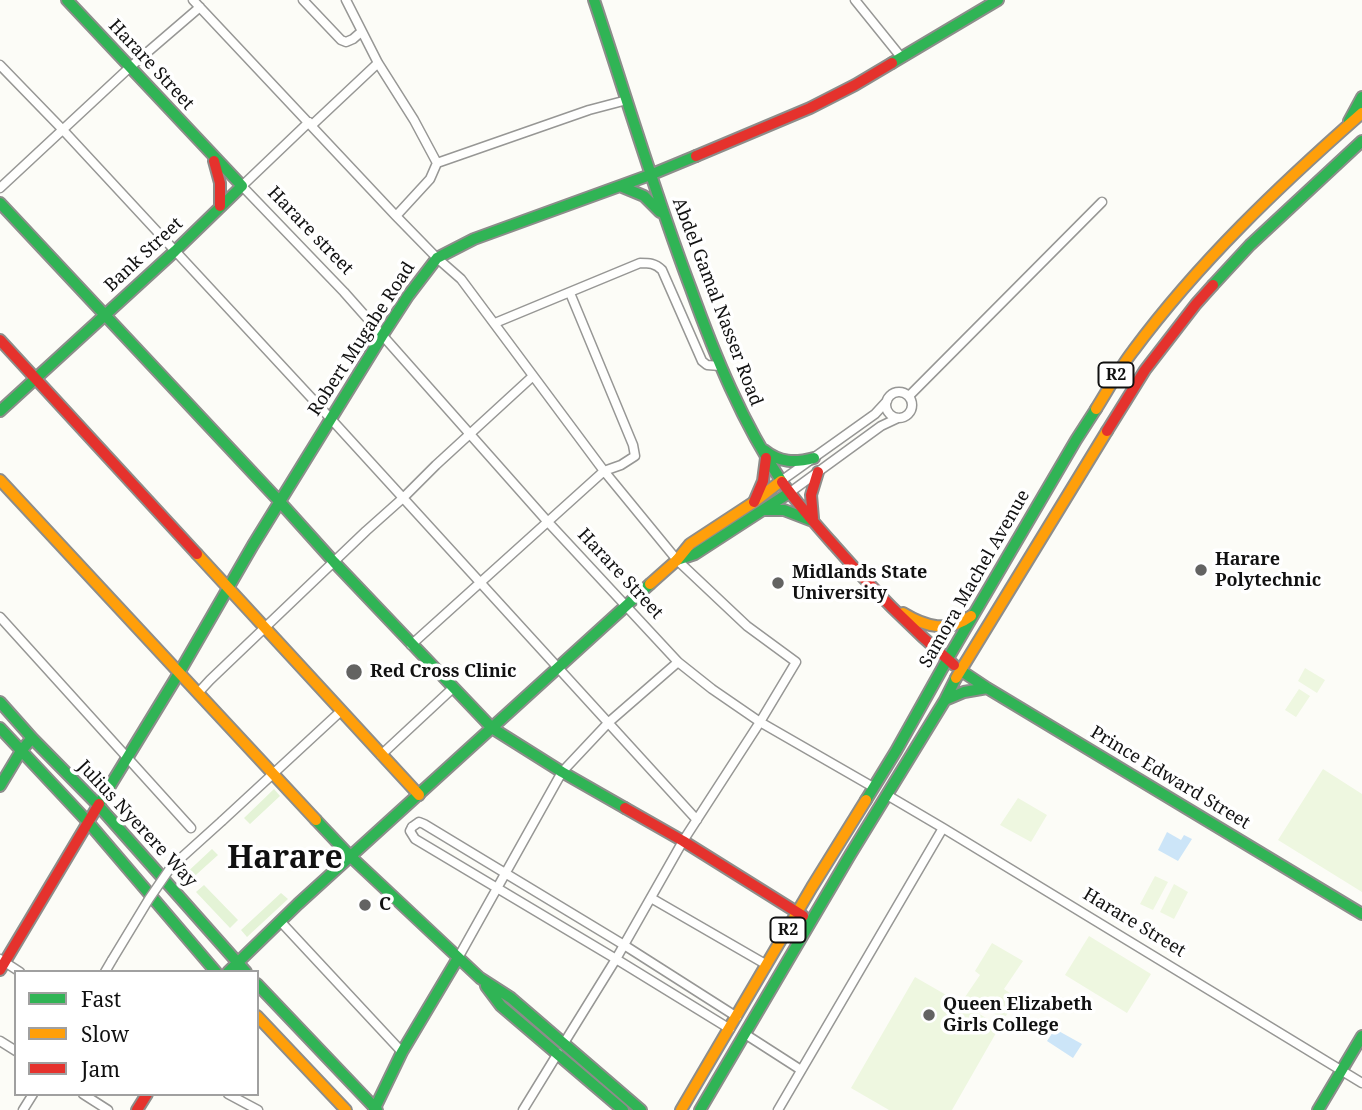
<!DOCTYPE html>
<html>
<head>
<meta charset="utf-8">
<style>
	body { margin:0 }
	#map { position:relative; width:1362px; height:1110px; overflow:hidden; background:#fcfcf7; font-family:"Noto Serif",serif }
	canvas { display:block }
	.legend { position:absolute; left:14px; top:970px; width:245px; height:126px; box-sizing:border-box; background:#fff; border:2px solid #a0a0a0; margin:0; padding:9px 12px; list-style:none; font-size:21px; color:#111 }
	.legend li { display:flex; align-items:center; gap:14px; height:35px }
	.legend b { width:35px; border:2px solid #a0a0a0 }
</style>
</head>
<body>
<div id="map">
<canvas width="1362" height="1110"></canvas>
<ul class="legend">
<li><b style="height:9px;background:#30b455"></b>Fast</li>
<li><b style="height:9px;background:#ff9f0a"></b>Slow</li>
<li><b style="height:9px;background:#e5322d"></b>Jam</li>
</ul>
</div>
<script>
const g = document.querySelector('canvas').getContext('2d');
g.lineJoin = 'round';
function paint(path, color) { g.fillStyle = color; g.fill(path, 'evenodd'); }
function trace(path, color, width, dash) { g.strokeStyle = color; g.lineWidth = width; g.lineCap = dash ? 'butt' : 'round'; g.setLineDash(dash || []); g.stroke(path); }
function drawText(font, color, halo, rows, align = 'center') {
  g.font = font + ' "Noto Serif",serif'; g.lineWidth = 7; g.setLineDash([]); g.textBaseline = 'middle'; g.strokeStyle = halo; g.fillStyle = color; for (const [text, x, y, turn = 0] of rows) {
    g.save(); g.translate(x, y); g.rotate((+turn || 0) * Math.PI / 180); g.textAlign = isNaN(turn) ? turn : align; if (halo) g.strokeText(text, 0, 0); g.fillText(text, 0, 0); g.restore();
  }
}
paint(new Path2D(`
	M274 789 280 796 250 824 244 818Z
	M212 849 218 855 187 883 182 877Z
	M204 885 238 920 230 928 196 892Z
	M281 893 288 899 247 937 241 930Z`), '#e4f3d6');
paint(new Path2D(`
	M1305 668 1325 680 1317 693 1298 681Z
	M1299 689 1310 696 1296 717 1285 710Z
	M1323 769 1362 794V892L1278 840Z
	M1018 798 1047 815 1031 842 1000 825Z
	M1155 876 1168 882 1153 910 1140 904Z
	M1174 884 1188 892 1174 919 1160 912Z
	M1089 936 1151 974 1127 1013 1065 975Z
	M992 943 1023 961 1004 989 1017 998 1004 1019 965 997 980 975 975 971Z
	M915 977 1000 1026 952 1110H889L851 1088Z`), '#eef7e0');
paint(new Path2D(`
	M1167 832 1181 840 1184 835 1192 839 1178 861 1158 850Z
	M1055 1029 1082 1044 1073 1058 1047 1041Z`), '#cce5f8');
const street = new Path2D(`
	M193 0 396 216 437 258 461 279 604 471 677 560 747 626 796 662 760 722 683 841 616 959 564 1043
	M303 0 341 40 346 42 353 39 361 32
	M346 0 378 63 414 120 437 163 430 179 396 216
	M855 0 901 57
	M0 65 63 130 331 419 697 820
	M309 122 242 186 344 292 547 521 678 662 712 689 760 722 873 787
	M312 125 378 63
	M437 163 589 110 627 100
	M0 188 129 68 200 7
	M495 323 640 263C649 263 655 263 662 270L702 361 707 365 720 366
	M886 405a13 13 0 1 1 26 0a13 13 0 1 1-26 0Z
	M909 396 1102 202
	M781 481 875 414 887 401
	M789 493 881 426 898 418
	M0 617 191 828
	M411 645 604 471 621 465 635 456 633 445 570 293
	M198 693 210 680 366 531 403 498 436 465 533 376
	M381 755 453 688
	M887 795 943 828 1362 1083
	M222 821 341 711
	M412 827 410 831 415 839 616 959 730 1029
	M412 827 419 822 424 824 624 945 737 1017
	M651 898 767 965
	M280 921 402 1052
	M458 958 562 772 609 722 678 662
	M0 959 20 972
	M105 972 112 960
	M745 1034 801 1070
	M0 1041 16 1051
	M83 1094 108 1110
	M228 1094 258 1110
	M23 1110 33 1094
	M523 1110 558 1053
	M778 1110 943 828`);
const fast = new Path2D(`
	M594 0C626 96 655 194 691 289 715 356 742 422 782 482
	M892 63 998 0
	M1349 121 1362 97
	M620 186 644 196 660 212
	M0 203 280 502 334 562 492 728 562 772 625 808
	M1213 285 1250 245 1362 141
	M0 411 175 251 242 186 67 0
	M764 450C780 463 795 463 814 458
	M764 510H784L810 520
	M677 560 695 554 789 493
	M960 670 987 688 1362 914
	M945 700 964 692 987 688
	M0 702 32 738 98 805 246 972
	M0 728 88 822 216 972
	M0 786 21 751 32 738
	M866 800 896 751 947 660 1076 440 1096 409
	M99 804 179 673 253 545 382 336 408 296 437 258 474 239 650 175 696 156
	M316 820 350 856 480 978 511 998 641 1110
	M228 972 298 904 650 584
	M257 984 377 1110
	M486 986 501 1006 623 1110
	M374 1110 402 1052 458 958
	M700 1110 850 855 945 700 956 678
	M1318 1110 1362 1036`);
const slow = new Path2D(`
	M1096 409C1108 390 1119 369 1133 351 1199 262 1279 186 1362 113
	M0 480 316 820
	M197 554 419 795
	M650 584 677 560 690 544 754 502 781 481
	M903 613C926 627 948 633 971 616
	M956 678 1107 431
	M257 1016 346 1110
	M681 1110 812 887 866 800`);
const jam = new Path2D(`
	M696 156 810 108 855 85 892 63
	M214 161 220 183V206
	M0 340 197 554
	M1107 431 1145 370 1196 304 1213 285
	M782 482C798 504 816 525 834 545 871 588 911 628 954 665
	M754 502 763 481 766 458
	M813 518 811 495 818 472
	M625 808 683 841 803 916
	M0 970 99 804
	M137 1110 147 1094`);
trace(street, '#979795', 11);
trace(fast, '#8d8d8b', 14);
trace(slow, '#8d8d8b', 14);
trace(jam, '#8d8d8b', 14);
trace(street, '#fffffe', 8);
trace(fast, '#30b455', 10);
trace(slow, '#ff9f0a', 10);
trace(jam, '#e5322d', 10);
const streetBridge = new Path2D(`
	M112 960 149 899 171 867 222 821`);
trace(streetBridge, '#979795', 11, []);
trace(streetBridge, '#fffffe', 8);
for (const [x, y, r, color] of [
	[1201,570,7,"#636362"],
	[778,583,7,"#636362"],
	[354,672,9,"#636362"],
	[365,905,7,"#636362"],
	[929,1015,7,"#636362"]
]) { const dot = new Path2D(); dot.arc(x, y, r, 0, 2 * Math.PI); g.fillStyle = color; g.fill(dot); trace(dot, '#fff', 2.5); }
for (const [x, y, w] of [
	[1116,375,35],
	[788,930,35]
]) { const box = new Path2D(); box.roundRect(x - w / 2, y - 12.5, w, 25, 5); g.fillStyle = '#fff'; g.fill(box); trace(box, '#111', 2); }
drawText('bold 16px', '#111', null, [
	["R2",1116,375],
	["R2",788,930]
]);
drawText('18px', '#111', '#fff', [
	["Harare Street",151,65,47],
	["Harare street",310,231,46],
	["Bank Street",144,255,-43],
	["Abdel Gamal Nasser Road",717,302,69],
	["Robert Mugabe Road",362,339,-57],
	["Harare Street",620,574,47],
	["Samora Machel Avenue",975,579,-60],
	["Prince Edward Street",1170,778,31],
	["Julius Nyerere Way",137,824,47],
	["Harare Street",1134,923,31]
]);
drawText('bold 18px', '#111', '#fff', [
	["Harare",1215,560],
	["Polytechnic",1215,581],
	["Midlands State",792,573],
	["University",792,594],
	["Red Cross Clinic",370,672],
	["C",379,905],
	["Queen Elizabeth",943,1005],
	["Girls College",943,1026]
], 'left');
drawText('bold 32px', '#111', '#fff', [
	["Harare",285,859]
]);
</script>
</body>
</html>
